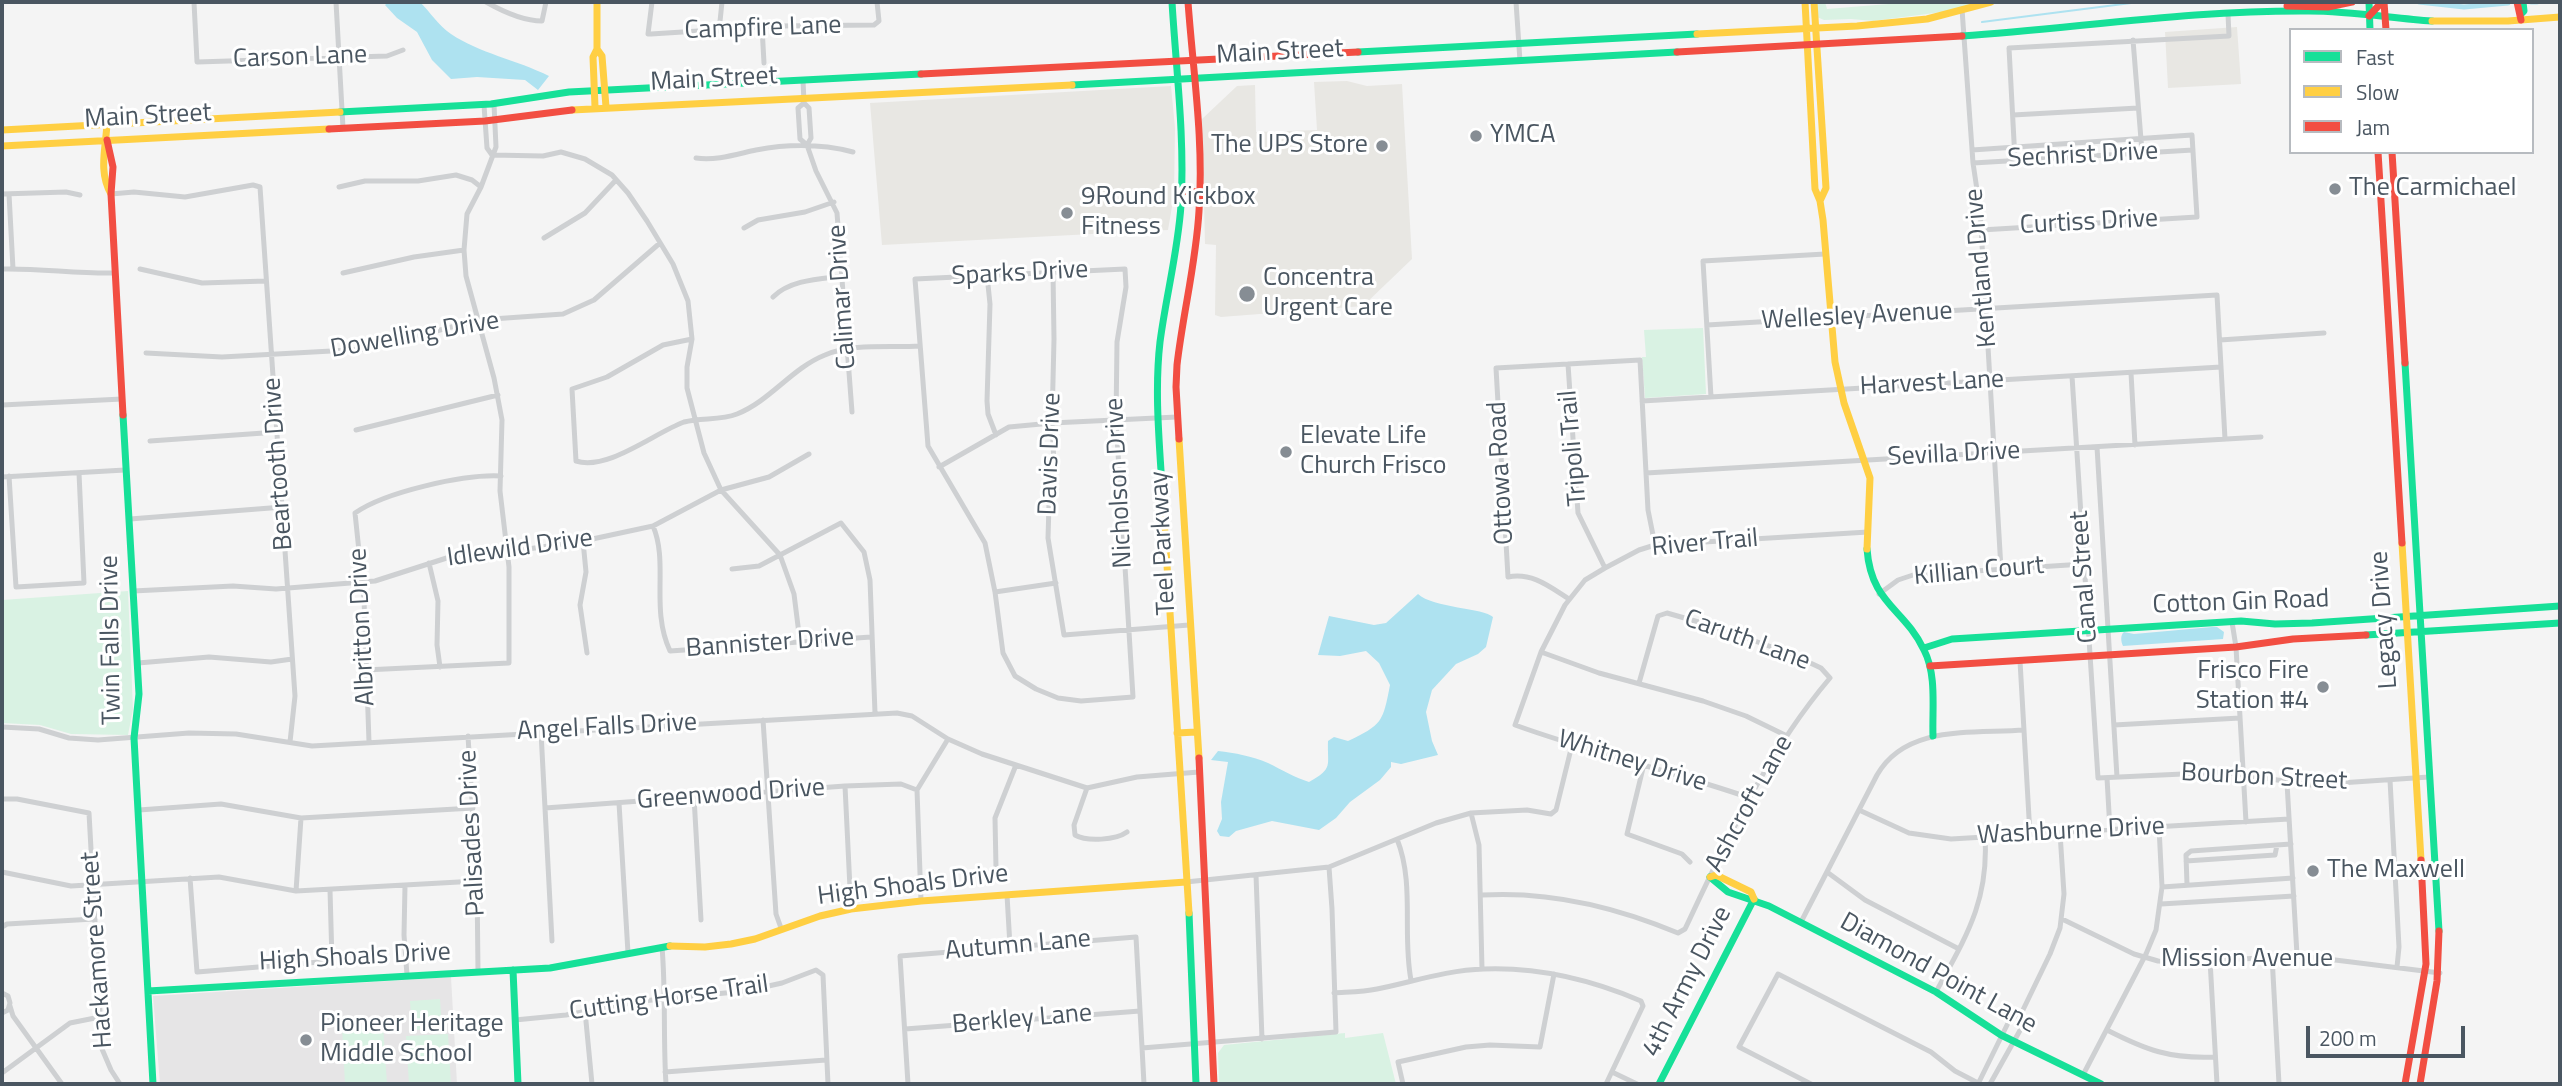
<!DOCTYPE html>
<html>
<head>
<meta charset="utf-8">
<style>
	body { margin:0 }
	#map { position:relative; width:2562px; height:1086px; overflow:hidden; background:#f4f4f4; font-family:"Titillium Web",sans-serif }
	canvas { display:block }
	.frame { position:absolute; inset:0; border:4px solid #4a5661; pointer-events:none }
	.legend { position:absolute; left:2289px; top:28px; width:245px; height:126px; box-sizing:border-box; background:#fff; border:2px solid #b7bbc0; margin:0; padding:9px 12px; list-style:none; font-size:21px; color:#4a5661 }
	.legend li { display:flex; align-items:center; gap:14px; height:35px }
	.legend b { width:35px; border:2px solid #b7bbc0 }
	.scale { position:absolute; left:2306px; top:1026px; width:159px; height:32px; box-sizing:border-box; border:4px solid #4a5661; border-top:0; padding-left:9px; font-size:21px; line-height:24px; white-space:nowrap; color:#4a5661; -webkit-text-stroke:5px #fff; paint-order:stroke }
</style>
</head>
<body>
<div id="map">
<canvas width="2562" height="1086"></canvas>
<div class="frame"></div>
<ul class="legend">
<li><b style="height:9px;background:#16e098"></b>Fast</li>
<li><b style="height:9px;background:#ffcf43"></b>Slow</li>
<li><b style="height:9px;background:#f24e42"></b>Jam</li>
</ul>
<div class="scale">200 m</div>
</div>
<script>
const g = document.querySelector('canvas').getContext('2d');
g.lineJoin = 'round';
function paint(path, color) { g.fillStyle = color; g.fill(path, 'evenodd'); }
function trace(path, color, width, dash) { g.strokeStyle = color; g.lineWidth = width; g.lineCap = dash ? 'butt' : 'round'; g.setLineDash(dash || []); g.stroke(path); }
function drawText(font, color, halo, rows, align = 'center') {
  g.font = font + ' "Titillium Web",sans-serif'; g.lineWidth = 6; g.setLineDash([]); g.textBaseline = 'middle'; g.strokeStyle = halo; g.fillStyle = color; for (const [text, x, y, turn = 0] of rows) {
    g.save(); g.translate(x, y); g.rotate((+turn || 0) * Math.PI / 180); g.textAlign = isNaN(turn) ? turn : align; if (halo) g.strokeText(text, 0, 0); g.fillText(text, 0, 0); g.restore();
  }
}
paint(new Path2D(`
	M2237 27 2241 84 2168 88 2165 32Z
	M1347 81 1367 86 1402 84 1412 259 1363 306 1221 317 1215 315 1216 245 1205 244 1202 119 1237 86 1255 85 1256 132 1317 130 1314 82Z
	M1171 86 1175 128 1174 195 1168 230 882 245 870 103Z`), '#e8e7e3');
paint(new Path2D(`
	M451 977 457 1084H160L153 996Z`), '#e6e5e6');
paint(new Path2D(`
	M1816 2H1825L1827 9 1913 2H1983L1950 11 1873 21 1851 19 1824 20 1817 17Z
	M1703 328 1706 394 1645 398 1642 357H1646L1644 330Z
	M128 591 133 709 128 735 71 734 40 725 2 723V600Z
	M440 999 442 1028 412 1030 410 1001Z
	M383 1025 387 1084H345L342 1027Z
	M1345 1033V1038L1383 1033 1396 1084H1219L1218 1053 1224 1045Z
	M448 1034 451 1084H409L406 1036Z`), '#d9f2e3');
paint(new Path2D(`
	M388 2H420C430 12 439 26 451 34 479 53 517 60 549 76L538 90 525 80 477 77 451 79 432 60 417 32 397 18 385 5Z
	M1418 594C1433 608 1484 608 1493 617L1486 647 1478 654 1456 664 1432 690 1426 712 1432 741 1438 755 1401 764 1391 762V767L1380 780 1350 802 1336 818 1319 830 1272 821 1236 831 1229 837 1220 836 1217 831 1222 819 1221 802 1228 762 1211 760 1218 751C1235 753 1252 756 1268 763 1282 770 1294 777 1309 782 1334 768 1327 766 1328 741L1334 737 1348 741C1382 725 1383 722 1390 685L1379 663 1366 651 1340 656 1318 655 1329 616 1374 625 1386 623Z
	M2212 627H2217L2224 632 2223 639 2123 646C2121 642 2120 635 2124 632L2134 634Z`), '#aee2f0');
trace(new Path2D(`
	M1982 22 2139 2`), '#aee2f0', 2);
trace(new Path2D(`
	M2419 2 2464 7 2508 3
	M2531 2H2537`), '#aee2f0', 5);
trace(new Path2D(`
	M194 2 197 62 387 56 403 50
	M336 2 343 128
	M486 2C502 11 523 21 542 21L546 2
	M652 2 648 34H651L777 26 874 25 879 21 877 2
	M1516 2 1520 61
	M1962 9 1973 163 1980 210 2001 569
	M762 27 764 63
	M719 31 722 2
	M2133 40 2142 152
	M803 80 804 103 809 108 811 138 807 145
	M804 103 798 108 800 139 807 145 816 171 837 213 852 412
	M484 105 487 148 492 155
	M2013 115 2138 108
	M1972 150 2192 135 2197 217 1981 230
	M492 155 543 156 561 152 585 159 612 175 628 193 647 221 673 264 688 301 692 339 687 367V388L704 453 721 490 780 555 794 594 800 642
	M696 158C716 161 737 154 756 150 788 144 822 144 853 152
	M2015 160 2009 48 2229 36 2228 14
	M1973 163 2193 150
	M339 187 365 181H418L456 175 472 180 481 187
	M2 194 66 192 80 195
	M9 194 13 269
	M111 194 134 192 185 197 253 185 260 187 295 696 290 742
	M744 228 758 220 805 212 834 202
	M544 238 585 213 616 180
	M2 269C40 268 77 274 115 273
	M140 269 202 283 266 281
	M1125 269 1126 287 1117 342 1116 420 1133 697 1081 701 1058 698 1036 689 1015 676 1003 653 995 592 985 543 928 446 915 279Z
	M1053 272 1054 339 1052 423 1054 464 1049 505 1048 538 1064 635 1189 625
	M343 273 414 257 464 250
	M987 275 990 304 987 401 988 414 996 435
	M773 297C790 280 819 279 842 276
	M1707 325 2217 295 2225 439
	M692 339 663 345 607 377 572 389 576 461C608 471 654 433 684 422 701 417 720 421 737 414 770 401 792 368 825 355 853 343 890 348 920 346
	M2220 340 2324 333
	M146 353 222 357 368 349 478 320 563 314 594 300 660 243
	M1568 364 1578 513 1605 568
	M2131 373 2135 445
	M2072 376 2098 778 2225 772 2310 785 2429 777
	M1711 397 1703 261 1825 254
	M1642 401 2221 367
	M2 405 122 399
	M356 430 498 395
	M150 441 278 432
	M2097 447 2117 777
	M939 467 1009 427 1052 423 1177 417
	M1646 473 2261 437
	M9 476 16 587 84 583 79 473
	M2 477 125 470
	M130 519 283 507
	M653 526C669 563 650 608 670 651L871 637
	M583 541 586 572 580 605 587 653
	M429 563 438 601 437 645 440 667
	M732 569 759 566 841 523 864 552 870 580 875 713
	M133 591 233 586 276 589 375 581 456 555 507 552 583 541 653 526 721 490 769 477 809 454
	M995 592 1056 583
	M1879 594 1898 580 1913 575 2084 564
	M1569 599C1550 587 1532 572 1508 577L1496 368 1640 360 1648 510 1655 545
	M2232 622 2236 647 2246 822
	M1541 652 1599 673 1703 701 1746 716 1785 735
	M2020 661 2030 835
	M138 663 209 657 271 662 292 659
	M365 670 509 663V567L500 491 502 420 494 378 466 276 464 250 467 214 481 187 496 147 494 104
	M763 720 776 914 781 928
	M2114 725 2240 718
	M2 727 39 729 69 738 98 740 189 733 236 734 312 746 897 713 912 716 948 739 982 754 1087 788 1137 777 1199 772
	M541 732 552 941
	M468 736 477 881 478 972
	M369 742 364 599 355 513C385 492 464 474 501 476
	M1644 764 1627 834 1682 854 1690 862
	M2107 778 2110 830
	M2390 780 2399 947 2397 967
	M2287 783 2297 955
	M845 786 851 909
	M1087 788 1074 825 1075 835C1087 842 1116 840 1127 832
	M694 797 701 920
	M1750 798C1672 771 1592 753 1515 725L1541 652 1565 605 1585 580 1605 568 1639 550 1655 545 1868 532
	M2 799H17L89 813 102 1049 111 1070 120 1084
	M619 803 628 953
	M545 808 845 786 901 784 917 790
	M139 810 221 804 301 818 473 808
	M1859 810 1909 833 1951 839 2289 819
	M1471 813 1479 845 1482 969
	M1397 839C1415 884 1402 934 1411 980
	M2186 861 2275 855 2277 845
	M2 872 71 886 219 877 296 891 477 881
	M1827 872 1865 900 1959 949
	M1256 875 1262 1039
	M1003 876 996 868 995 818 1016 765
	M190 878 197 972 332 961 330 890
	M1186 882 1329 867 1436 823 1471 813 1527 810 1551 814 1556 810 1572 745
	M2187 885 2186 855 2191 851 2291 844
	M405 886 404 935 407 975
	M2162 887 2293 878
	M296 891 301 818
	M1007 895 1010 946
	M1482 895C1549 891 1616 907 1678 933L1685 929C1726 842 1767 752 1830 678L1821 668 1789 653 1709 625 1667 613 1658 616 1639 683
	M921 901 917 790 948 739
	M2161 904 2294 896
	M2062 919 2134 954 2158 961 2179 962 2303 956 2440 973
	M1801 922 1877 775C1906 724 1973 734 2024 730
	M2 927 7 924 94 919
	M662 947C666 993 663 1038 666 1084
	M2272 956 2279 1084
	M2210 960 2217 1084
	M1936 992C1965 938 1989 902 1985 837
	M2 993 8 996 10 1003 8 1010 2 1013
	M1334 993C1348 992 1363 992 1377 989 1412 982 1447 970 1484 969 1538 967 1592 980 1641 1001L1643 1006 1606 1084
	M10 1006 13 1016 62 1084
	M585 1011 592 1084
	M515 1020 566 1015 642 1001 746 991 782 983 816 970 823 975 828 1084
	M905 1029 1140 1011
	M2107 1030C2146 1050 2170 1059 2215 1057
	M1142 1048 1336 1032 1332 909 1329 867
	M665 1072 826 1060
	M1612 1072 1637 1084
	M2 1073 70 1023 100 1017
	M2083 1075 2146 954 2156 930 2162 887 2159 827
	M908 1084 900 956 1136 937 1144 1084
	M1403 1084 1398 1062 1466 1047 1490 1045 1540 1047 1554 974
	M1811 1084 1739 1047 1778 974 1931 1052 1955 1071 1980 1084
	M1978 1084 2010 1019 2021 1014
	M1990 1084 2023 1025 2021 1014 2050 954 2060 928 2064 894 2060 833`), '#ced0d2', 5);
trace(new Path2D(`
	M2369 2 2370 30
	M2521 14 2524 11 2523 2
	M1962 36C2078 28 2193 10 2309 11 2350 11 2391 18 2432 21
	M1358 52 1697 34
	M1072 85 1677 52
	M340 112 491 104 569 92 921 74
	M2405 363 2439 931
	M123 415 139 694 134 738 153 1084
	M1163 502C1160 449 1154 394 1160 342 1166 296 1178 251 1181 205 1185 138 1176 69 1172 2
	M1867 549C1871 604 1904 608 1924 650 1937 675 1932 709 1933 736
	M2366 635 2560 623
	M1924 648 1952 639 2241 621 2275 624 2312 623 2560 606
	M1710 877 1728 892 1769 906 1936 992 2001 1035 2101 1084
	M1189 913 1196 1084
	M513 970 518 1084
	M148 991 550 968 670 946
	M1659 1084 1754 899`), '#16e098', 7);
trace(new Path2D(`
	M1805 2 1815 189 1820 201 1823 220 1835 362 1844 403 1870 478 1867 549
	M1814 2 1826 188 1820 201
	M2432 21H2508L2560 17
	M1697 34 1857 26 1927 19 1991 2
	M597 49 602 56 606 107
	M595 107 593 57 597 49V2
	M572 110 1072 85
	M107 123C106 148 98 171 111 194
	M2 130 340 112
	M2 146 329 129
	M1179 439 1199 758
	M1163 502 1189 913
	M2402 543 2421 860
	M1177 733 1196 732
	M1710 877 1716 875 1751 892 1754 899
	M670 946 705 947 731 944 755 939 820 916 851 909 921 901 1186 882`), '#ffcf43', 7);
trace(new Path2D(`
	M2384 2 2386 30
	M2517 2 2521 20
	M2287 6 2328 7 2352 2
	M2369 16 2382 2
	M1677 52 1962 36
	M921 74 1358 52
	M329 129 485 121 572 110
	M107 140 113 167 111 194 123 415
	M2378 152 2402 543
	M2392 152 2405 363
	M1181 191 1200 192
	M1179 439 1176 387 1177 365C1183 313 1196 263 1199 211 1204 141 1193 71 1188 2
	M1930 666 2236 647 2293 639 2366 635
	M1199 758 1214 1084
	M2405 1084 2426 964 2421 860
	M2420 1084 2437 981 2439 931`), '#f24e42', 7);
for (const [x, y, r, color] of [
	[1476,136,7,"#868d94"],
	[1382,146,7,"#868d94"],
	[2335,189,7,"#868d94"],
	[1067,213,7,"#868d94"],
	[1247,294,9,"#868d94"],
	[1286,452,7,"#868d94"],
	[2323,687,7,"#868d94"],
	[2313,871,7,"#868d94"],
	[306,1040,7,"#868d94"]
]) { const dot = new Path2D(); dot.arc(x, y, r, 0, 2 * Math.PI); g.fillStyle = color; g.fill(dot); trace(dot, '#fff', 2.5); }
drawText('26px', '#4a5661', '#fff', [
	["Campfire Lane",763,29,-2],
	["Main Street",1280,53,-3],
	["Carson Lane",300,58,-2],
	["Main Street",714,80,-3],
	["Main Street",148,117,-3],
	["Sechrist Drive",2083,156,-3],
	["Curtiss Drive",2089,223,-3],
	["Kentland Drive",1982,268,-95],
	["Sparks Drive",1020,274,-3],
	["Calimar Drive",843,297,-94],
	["Wellesley Avenue",1857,317,-3],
	["Dowelling Drive",415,336,-10],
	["Harvest Lane",1932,384,-3],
	["Tripoli Trail",1574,448,-95],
	["Davis Drive",1051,454,-88],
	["Sevilla Drive",1954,455,-3],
	["Beartooth Drive",279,464,-94],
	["Ottowa Road",1502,473,-93],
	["Nicholson Drive",1120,483,-93],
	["Teel Parkway",1164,543,-93],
	["River Trail",1705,544,-5],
	["Idlewild Drive",520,549,-8],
	["Killian Court",1979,572,-5],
	["Canal Street",2085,577,-94],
	["Cotton Gin Road",2241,603,-2],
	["Legacy Drive",2385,620,-94],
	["Albritton Drive",363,627,-93],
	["Twin Falls Drive",112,640,-91],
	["Caruth Lane",1747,641,20],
	["Bannister Drive",770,644,-4],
	["Angel Falls Drive",607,728,-3],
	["Whitney Drive",1632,762,17],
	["Bourbon Street",2264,778,3],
	["Greenwood Drive",731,795,-4],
	["Ashcroft Lane",1750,804,-61],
	["Washburne Drive",2071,832,-3],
	["Palisades Drive",473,833,-93],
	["High Shoals Drive",913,886,-7],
	["Autumn Lane",1018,946,-5],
	["Hackamore Street",98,950,-94],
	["High Shoals Drive",355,958,-3],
	["Mission Avenue",2247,960],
	["Diamond Point Lane",1938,974,29],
	["4th Army Drive",1688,982,-63],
	["Cutting Horse Trail",669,999,-8],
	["Berkley Lane",1022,1020,-5]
]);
drawText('26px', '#4a5661', '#fff', [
	["YMCA",1490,136],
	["The UPS Store",1368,146,"right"],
	["The Carmichael",2349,189],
	["9Round Kickbox",1081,198],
	["Fitness",1081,228],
	["Concentra",1263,279],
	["Urgent Care",1263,309],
	["Elevate Life",1300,437],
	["Church Frisco",1300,467],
	["Frisco Fire",2309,672,"right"],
	["Station #4",2309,702,"right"],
	["The Maxwell",2327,871],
	["Pioneer Heritage",320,1025],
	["Middle School",320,1055]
], 'left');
</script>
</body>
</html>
